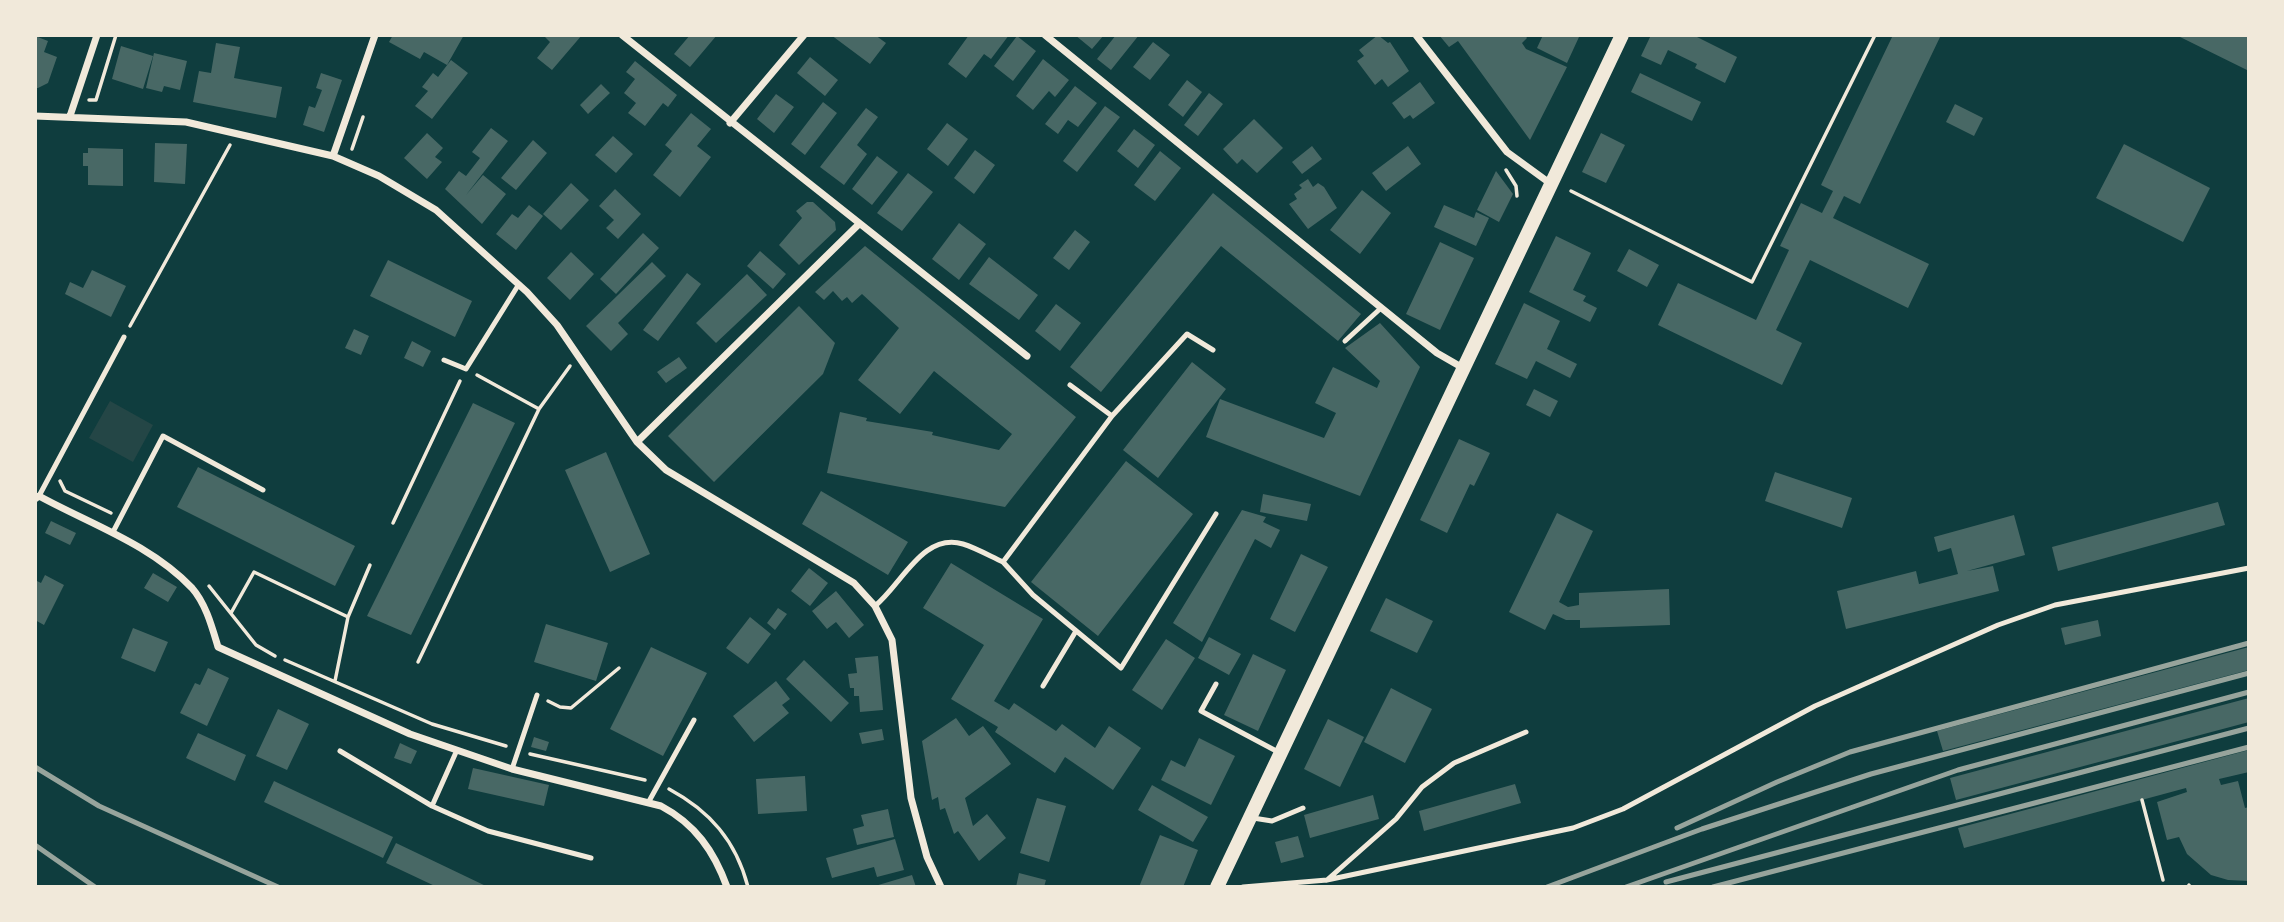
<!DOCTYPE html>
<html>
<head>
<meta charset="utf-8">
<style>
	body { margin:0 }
	#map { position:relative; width:2284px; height:922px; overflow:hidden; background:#0f3d3e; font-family:"PT Sans Narrow",sans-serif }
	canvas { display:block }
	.frame { position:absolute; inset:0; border:37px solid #f1e9da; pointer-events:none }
</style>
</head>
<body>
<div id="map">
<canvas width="2284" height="922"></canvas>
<div class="frame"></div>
</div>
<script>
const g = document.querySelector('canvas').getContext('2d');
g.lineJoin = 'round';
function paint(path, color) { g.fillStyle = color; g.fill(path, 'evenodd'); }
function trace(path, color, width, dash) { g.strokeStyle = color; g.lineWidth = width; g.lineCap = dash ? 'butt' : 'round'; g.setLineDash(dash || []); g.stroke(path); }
paint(new Path2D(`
	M110 401 153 425 133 462 89 438Z`), '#244646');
paint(new Path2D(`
	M393 35 445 36 464 35 447 65 424 52 420 59 389 42Z
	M547 35H582L552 70 537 58 550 42 545 37Z
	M690 35H717L690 67 674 54Z
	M831 35H875L886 43 870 64Z
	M969 35H1009L991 59 984 54 966 78 948 64Z
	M1075 35H1104L1092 49Z
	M1116 35H1139L1111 70 1097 59Z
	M1378 35 1388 43 1390 42 1409 71 1388 87 1382 79 1375 85 1357 61 1364 56 1359 50Z
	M1439 35H1525L1527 38 1522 43 1526 49 1567 67 1530 140 1458 41 1449 47Z
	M1543 35 1579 37 1567 63 1537 48Z
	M1651 35H1693L1737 57 1725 83 1695 68 1697 64 1668 50 1661 65 1641 56Z
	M1893 35H1941L1860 204 1844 196 1833 218 1929 264 1908 308 1810 260 1776 330 1802 343 1782 385 1658 325 1678 283 1756 320 1789 250 1780 246 1801 203 1822 213 1833 191 1821 185Z
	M2176 35H2249V71Z
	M35 36 48 41 44 52 57 57 48 83 38 88H35Z
	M1017 36 1036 51 1013 81 994 66Z
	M1153 42 1170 55 1150 80 1133 67Z
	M216 43 240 47 234 78 282 87 276 118 193 102 199 71 211 73Z
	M121 46 153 56 143 89 112 79Z
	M154 53 187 61 180 90 164 86 162 92 146 88Z
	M810 57 838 80 825 96 797 73Z
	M1043 59 1069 80 1055 97 1049 91 1033 110 1016 96Z
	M451 60 468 73 432 119 415 106 428 91 422 87 433 73 438 77Z
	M635 61 677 95 668 107 663 103 645 126 628 113 636 103 624 93 635 79 626 72Z
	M321 73 342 80 324 132 303 125 309 106 315 108 322 90 316 88Z
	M1640 73 1701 102 1692 121 1631 92Z
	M1187 80 1202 92 1183 117 1168 105Z
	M1420 82 1435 103 1413 119 1410 115 1404 119 1392 103Z
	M601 84 610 93 588 114 580 105Z
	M1075 86 1097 103 1078 127 1068 120 1058 134 1045 124Z
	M1209 93 1223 104 1198 136 1184 125Z
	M776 94 794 107 774 133 757 119Z
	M823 102 837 113 805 155 791 144Z
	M1955 104 1983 118 1974 136 1946 122Z
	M1105 106 1120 117 1077 172 1063 161Z
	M866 108 878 117 857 145 867 154 844 185 820 167Z
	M691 113 711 129 697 146 711 157 680 197 653 175 672 151 665 145Z
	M1254 119 1283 148 1257 173 1242 159 1237 164 1223 149Z
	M947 123 968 139 948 166 927 149Z
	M491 128 508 141 466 195 483 175 506 194 482 224 445 189 459 171 466 176 480 158 472 152Z
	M1134 129 1155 145 1138 168 1117 151Z
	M427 133 443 148 435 157 442 162 427 179 404 158Z
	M1601 133 1625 145 1606 183 1582 172Z
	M613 136 633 154 616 173 595 155Z
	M533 140 547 153 516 190 501 178Z
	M155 143 187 144 185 184 154 182Z
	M2124 144 2210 188 2183 242 2096 198Z
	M1312 146 1322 159 1302 174 1292 162Z
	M1408 146 1421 164 1386 191 1372 173Z
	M88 148 123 149V186L88 185V166H83V153H88Z
	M975 150 995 165 974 194 954 178Z
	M1160 151 1181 168 1155 201 1134 185Z
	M877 156 898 172 872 205 852 189Z
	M1496 171 1513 194 1499 222 1477 210Z
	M908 173 933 192 902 231 877 213Z
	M1308 179 1313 187 1318 183 1324 187 1337 208 1308 229 1289 204 1297 199 1294 194 1302 188 1299 185Z
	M571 183 589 200 561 230 543 214Z
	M615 189 641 214 618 239 606 228 614 220 599 206Z
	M1362 190 1391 213 1360 254 1330 230Z
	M1213 193 1361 314 1338 341 1221 246 1101 392 1070 367Z
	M807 202H813L835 222 836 230 799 265 779 245 802 218 796 211Z
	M529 205 543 216 516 250 496 234 512 214 518 218Z
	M1444 205 1474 218 1476 212 1489 218 1476 246 1434 227Z
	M959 223 986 244 959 280 932 259Z
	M1075 230 1090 242 1069 270 1053 258Z
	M643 233 659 248 616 294 600 279Z
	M1556 236 1591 253 1573 290 1586 296 1583 301 1597 308 1590 322 1529 292Z
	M1440 242 1474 258 1440 330 1406 314Z
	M865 246 1076 417 1005 507 827 473 840 412 867 418 866 421 933 432 932 435 999 450 1012 434 934 371 900 414 858 380 899 328 862 294 852 303 847 297 842 301 833 291 824 300 815 292Z
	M1629 249 1659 265 1647 287 1617 271Z
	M760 251 786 274 773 289 747 266Z
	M571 252 594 274 570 300 547 278Z
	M989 257 1038 295 1019 320 969 284Z
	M388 260 472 301 455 337 370 296Z
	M652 262 666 276 618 323 628 334 611 351 586 326Z
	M92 270 126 286 111 317 65 294 70 282 83 288Z
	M687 273 701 284 658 341 643 330Z
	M747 274 767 295 716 343 696 323Z
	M1524 303 1560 321 1547 349 1577 364 1570 378 1536 361 1527 379 1495 364Z
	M1056 304 1081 323 1060 351 1035 331Z
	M799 306 835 343 823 374 714 482 668 436Z
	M1380 323 1420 367 1360 496 1206 437 1220 399 1324 438 1336 413 1315 403 1333 367 1377 388 1380 381 1345 348Z
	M354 329 369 336 361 355 345 348Z
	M412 341 431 351 423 367 404 358Z
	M679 357 687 368 666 383 657 372Z
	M1192 362 1226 389 1158 478 1123 450Z
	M1534 389 1558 401 1550 417 1526 405Z
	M473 403 515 423 411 635 367 616Z
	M1459 439 1490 453 1474 486 1470 484 1447 533 1420 520Z
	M606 452 650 554 610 572 565 470Z
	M1126 461 1193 514 1098 636 1031 582Z
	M198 467 355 546 335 586 177 507Z
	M1775 472 1852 498 1842 528 1765 501Z
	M821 491 908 542 888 575 802 524Z
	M1263 494 1311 504 1307 521 1260 512Z
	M2218 502 2225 525 2058 571 2052 547Z
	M1242 510 1266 517 1263 522 1280 530 1271 548 1255 539 1202 642 1173 623Z
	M1557 513 1593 531 1559 602 1568 607 1579 605V593L1669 589 1670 625 1580 628V620H1566L1553 614 1545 630 1509 612Z
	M2014 515 2025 555 1967 571 1993 566 1999 591 1846 629 1837 591 1916 571 1919 584 1958 574 1951 548 1938 552 1934 537Z
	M51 521 76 533 70 545 45 533Z
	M1301 554 1328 567 1295 632 1270 619Z
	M951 563 1043 619 994 701 1009 710 1014 703 1056 731 1062 724 1095 748 1109 726 1141 748 1113 790 1065 757 1055 773 995 732 998 727 951 699 984 645 923 608Z
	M809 568 828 583 810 606 791 591Z
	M153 573 177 587 168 602 144 588Z
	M45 575 64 585 44 625 35 620V580L41 583Z
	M836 591 864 625 849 638 836 622 827 629 812 611Z
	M1386 598 1433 621 1417 653 1370 631Z
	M778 608 787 614 775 630 767 623Z
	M750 617 771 634 748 664 726 648Z
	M2098 620 2101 636 2065 645 2061 628Z
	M546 624 608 643 596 681 534 662Z
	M133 628 168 642 155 672 121 658Z
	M1209 637 1241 654 1229 675 1198 658Z
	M1166 639 1195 658 1162 710 1132 690Z
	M651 647 707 673 663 756 610 729Z
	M2249 647V670L1943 751 1937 731Z
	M1253 654 1286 670 1258 731 1224 715Z
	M878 656 883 710 860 712 859 696H854V688H850L848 674 857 673 855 658Z
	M804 660 849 703 831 722 786 679Z
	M208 668 229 678 207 726 180 713 195 683 200 685Z
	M776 681 790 699 782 705 789 713 754 742 733 716Z
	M1391 688 1432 709 1405 763 1364 742Z
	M2249 698V722L1956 800 1950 778Z
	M278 709 309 724 287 770 256 756Z
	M956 718 969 736 983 726 1011 764 965 798 973 826 987 814 1006 838 979 861 958 831 954 834 945 808 940 810 938 797 932 800 922 741Z
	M1328 719 1364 737 1340 787 1304 769Z
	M882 729 884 740 862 744 859 733Z
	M198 733 246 755 235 781 186 758Z
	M534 737 549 742 546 751 531 747Z
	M1199 738 1235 756 1211 805 1161 780 1171 760 1185 767Z
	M400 743 417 751 411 764 394 758Z
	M2249 750V772L2219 779 2221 785 2238 781 2245 808 2249 807V881L2228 880 2211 875 2187 854 2179 837 2167 840 2157 802 2187 792 2186 788 1964 848 1958 828Z
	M473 768 549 785 544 806 468 789Z
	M805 776 807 811 758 814 756 779Z
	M274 781 393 837 383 858 264 802Z
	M1515 784 1521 803 1424 831 1419 811Z
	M1152 785 1208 817 1193 842 1138 810Z
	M1373 795 1379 819 1310 838 1304 815Z
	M1037 798 1066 806 1049 862 1020 853Z
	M888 809 894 837 857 845 853 829 864 826 861 815Z
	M1160 835 1198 850 1183 887H1139Z
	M1298 836 1304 857 1281 863 1275 842Z
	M895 839 904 870 877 877 874 867 832 878 826 858Z
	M396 843 488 887H437L386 863Z
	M1019 873 1046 880 1044 887H1016Z
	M912 875 916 887H875V886Z`), '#486865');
trace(new Path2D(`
	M89 100H96L116 35
	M352 149 363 117
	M1506 170 1516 186 1517 196
	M1571 191 1752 282 1875 35
	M130 326 230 145
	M477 375 539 409
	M60 481 65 491 111 513
	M393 523 460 381
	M209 586 256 645 275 656
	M231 613 254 572 348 617 335 681
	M348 617 370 565
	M285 660 432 724 506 746
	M418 662 539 409 570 366
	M548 701 560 707 571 708 619 668
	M530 754 645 780
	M669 789C710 811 736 841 748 887
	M2142 800 2163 880
	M2188 887 2189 885`), '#f1e9da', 3.5);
trace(new Path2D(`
	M1345 341 1381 308
	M444 360 466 369 519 284
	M1070 385 1112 416
	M39 496 124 337
	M113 532 163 436 263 490
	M1003 562 1033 595 1121 668 1216 514
	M875 606C902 584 923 532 963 544 976 548 990 556 1003 562L1112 416 1187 334 1213 350
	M1216 684 1201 711 1280 753
	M1043 686 1076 631
	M340 751 432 806 457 750
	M512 769 537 695
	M648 803 694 720
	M432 806 488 831 591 858
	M1253 818 1272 821 1303 808
	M1327 880 1396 819 1422 787 1454 763 1526 732
	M1243 887 1327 880 1573 828 1623 809 1815 706 1998 625 2055 605 2249 568`), '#f1e9da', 5);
trace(new Path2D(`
	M622 35 1027 356
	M1045 35 1437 353 1463 368
	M1416 35 1507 152 1551 184
	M35 116 186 122 333 156 379 176 436 210 527 292 557 325 637 442 666 470 854 583 875 606 892 640 911 798 927 857 941 887
	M70 116 97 35
	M730 123 804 35
	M333 156 375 35
	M637 442 858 225
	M35 499 39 496C90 524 150 544 192 588 206 604 212 627 218 647L410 734 512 769 661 806C695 824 714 851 727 887`), '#f1e9da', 7);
trace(new Path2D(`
	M1217 887 1622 35`), '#f1e9da', 14);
trace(new Path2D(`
	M35 767 99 806 278 887
	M1677 828 1777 782 1850 752 2249 643
	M35 845 95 887
	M1666 882 2249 728
	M1547 887 1702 829 1871 774 2249 673
	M1626 887 1958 770 2249 692
	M1713 887 2249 747`), '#97a49c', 5);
</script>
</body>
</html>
